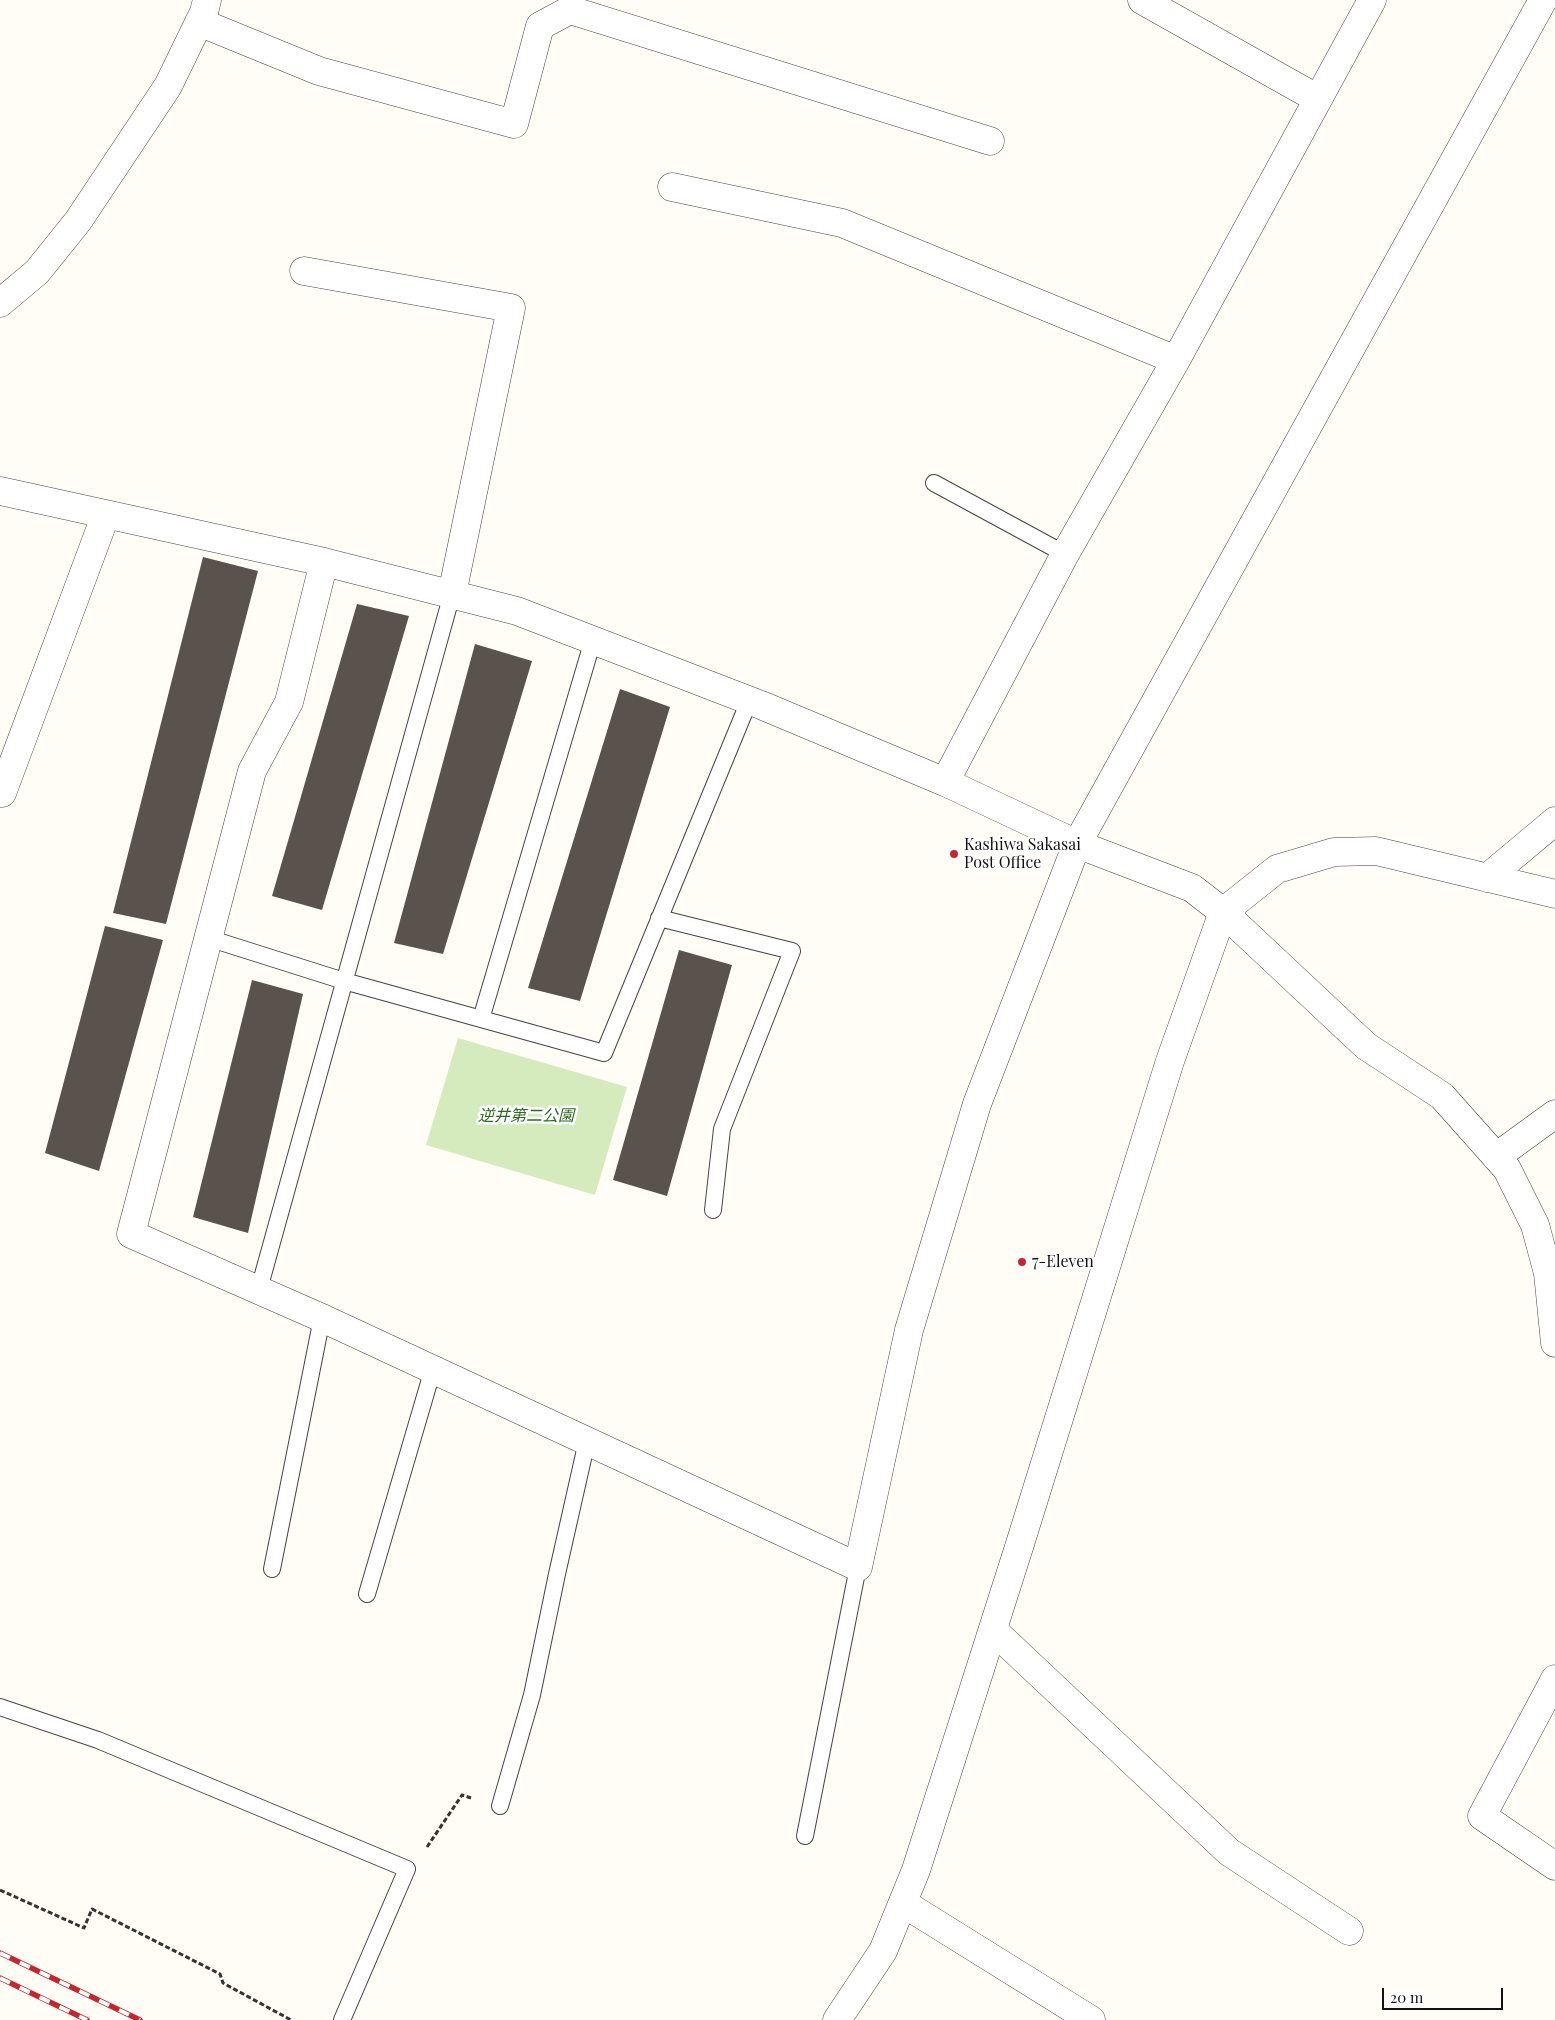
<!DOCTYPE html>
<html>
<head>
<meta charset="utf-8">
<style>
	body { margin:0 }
	#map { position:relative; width:1555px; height:2020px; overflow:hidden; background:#fffdf5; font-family:"Playfair Display",serif }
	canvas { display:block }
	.scale { position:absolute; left:1382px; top:1988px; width:121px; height:22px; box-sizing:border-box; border:2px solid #111; border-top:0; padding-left:6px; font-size:15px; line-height:18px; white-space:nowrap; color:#111; -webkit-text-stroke:4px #fff; paint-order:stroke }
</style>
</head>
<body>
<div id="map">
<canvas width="1555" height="2020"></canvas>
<div class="scale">20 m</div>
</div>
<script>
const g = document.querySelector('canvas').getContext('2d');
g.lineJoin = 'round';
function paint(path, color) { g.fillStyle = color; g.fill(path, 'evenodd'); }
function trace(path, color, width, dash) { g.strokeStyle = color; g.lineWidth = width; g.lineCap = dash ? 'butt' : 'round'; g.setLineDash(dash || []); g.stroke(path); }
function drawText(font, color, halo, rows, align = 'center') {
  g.font = font + ' "Playfair Display","Noto Sans JP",serif'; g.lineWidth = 5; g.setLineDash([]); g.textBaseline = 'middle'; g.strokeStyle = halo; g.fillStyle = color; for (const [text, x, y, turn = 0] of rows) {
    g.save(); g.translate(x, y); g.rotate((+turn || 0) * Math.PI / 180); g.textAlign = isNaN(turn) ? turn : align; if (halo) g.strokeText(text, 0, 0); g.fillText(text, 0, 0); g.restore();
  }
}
paint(new Path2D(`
	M458 1038 627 1087 595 1195 426 1145Z`), '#d5ebbd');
paint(new Path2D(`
	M203 557 258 571 166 924 113 913Z
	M357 604 409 616 322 910 272 896Z
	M475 644 532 661 443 954 394 943Z
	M620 689 670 707 580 1001 528 988Z
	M105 926 163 940 99 1171 45 1153Z
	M679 950 732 965 667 1196 613 1180Z
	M252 980 303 994 248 1233 193 1217Z`), '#5a524d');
const service = new Path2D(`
	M934 483 1065 554
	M659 918 792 951 722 1129 713 1210
	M208 938 344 981 604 1053 749 701
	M481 1019 593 640
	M259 1289 452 594
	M272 1569 322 1318
	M367 1594 433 1369
	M0 1707 98 1740 407 1869 342 2020
	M500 1806 532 1695 557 1574 587 1441
	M805 1836 858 1567`);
const minor = new Path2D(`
	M1142 0 1318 99
	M199 22 319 71 514 124 540 26 570 10 990 141
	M672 187 842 223 1176 360
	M304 271 511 308 452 594
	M0 303 37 272 78 221 168 86 204 12 207 0
	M0 491 324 562 517 611 761 705 945 782 1077 844 1192 888 1223 912 1366 1046 1442 1096 1507 1169 1535 1225 1548 1273 1555 1343
	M324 562 289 702 252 771 131 1234 322 1318 858 1567 909 1330 977 1104 1077 844 1543 0
	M945 782 1065 554 1176 360 1372 0
	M0 793H2L106 514
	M1496 1157 1555 1114
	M993 1630 1229 1852 1349 1931
	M1555 1679 1482 1816 1555 1866
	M903 1903 1091 2020`);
const tertiary = new Path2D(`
	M1487 878 1555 821
	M837 2020 883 1951 916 1870 1019 1547 1170 1061 1223 912 1277 869 1334 852 1376 851 1555 894`);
trace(service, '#444', 18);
trace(minor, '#444', 29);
trace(tertiary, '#444', 29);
trace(new Path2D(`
	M427 1847 462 1795 471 1798
	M0 1890 84 1928 92 1909 220 1974 223 1983 291 2020`), '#333', 3, [5, 2.5]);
trace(service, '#fff', 16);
trace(minor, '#fff', 28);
trace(tertiary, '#fff', 28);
const rail = new Path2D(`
	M0 1953 140 2020
	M0 1978 87 2020`);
trace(rail, '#c4262e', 5.5);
trace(rail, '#fff', 4, [11]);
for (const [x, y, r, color] of [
	[954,854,5,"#c4262e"],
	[1022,1262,5,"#c4262e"]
]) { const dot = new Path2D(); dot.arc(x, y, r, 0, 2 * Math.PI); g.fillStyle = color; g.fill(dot); trace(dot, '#fff', 2); }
drawText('16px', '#111', '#fff', [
	["Kashiwa Sakasai",964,845],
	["Post Office",964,863],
	["7-Eleven",1032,1262]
], 'left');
drawText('italic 16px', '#2f6b1f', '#fff', [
	["逆井第二公園",526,1116]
]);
</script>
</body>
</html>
